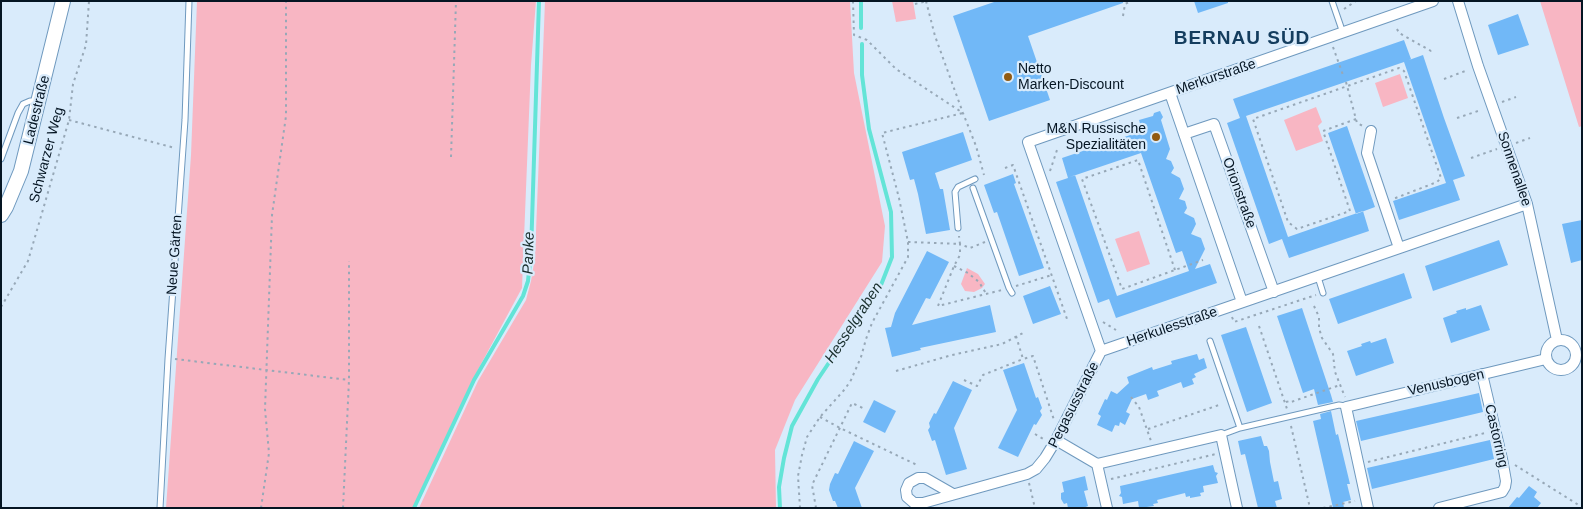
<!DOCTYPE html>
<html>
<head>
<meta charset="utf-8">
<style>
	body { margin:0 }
	#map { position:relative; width:1583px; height:509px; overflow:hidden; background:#d9ebfb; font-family:Arial,sans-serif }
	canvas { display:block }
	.frame { position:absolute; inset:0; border:2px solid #051523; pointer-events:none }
</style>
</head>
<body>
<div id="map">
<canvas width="1583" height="509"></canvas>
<div class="frame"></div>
</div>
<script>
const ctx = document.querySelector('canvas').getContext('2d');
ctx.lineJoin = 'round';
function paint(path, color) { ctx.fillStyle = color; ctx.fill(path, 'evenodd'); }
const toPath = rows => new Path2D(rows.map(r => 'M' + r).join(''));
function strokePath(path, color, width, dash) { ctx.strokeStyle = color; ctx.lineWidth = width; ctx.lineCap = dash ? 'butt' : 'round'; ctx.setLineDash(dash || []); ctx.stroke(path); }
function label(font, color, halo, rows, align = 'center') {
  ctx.font = font + ' Arial,sans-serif'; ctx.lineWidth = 4.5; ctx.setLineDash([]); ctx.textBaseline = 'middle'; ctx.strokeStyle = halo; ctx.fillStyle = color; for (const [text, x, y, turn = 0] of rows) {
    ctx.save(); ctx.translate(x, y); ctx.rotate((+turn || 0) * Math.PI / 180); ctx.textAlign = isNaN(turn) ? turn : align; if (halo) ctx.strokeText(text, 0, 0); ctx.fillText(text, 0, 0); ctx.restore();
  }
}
paint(toPath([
	[197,1,536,1,531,65,522,288,473,379,413,508,166,508,191,155],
	[545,1,850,1,854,73,885,226,882,262,795,400,775,450,776,508,419,508,478,381,526,300,531,281,535,257],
	[892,1,913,1,916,19,896,22],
	[1540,1,1582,1,1582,126,1579,127],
	[1400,74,1408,98,1383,107,1375,83],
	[1316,107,1322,122,1318,126,1323,141,1296,151,1284,120],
	[1139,231,1150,264,1127,272,1115,239],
	[967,268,978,274,985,284,982,288,974,292,965,291,961,284]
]), '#f8b6c3');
strokePath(toPath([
	[861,1,861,28],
	[414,508,474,380,523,296,528,281,531,253,539,1],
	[780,508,779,487,784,458,792,426,818,379,881,285,892,257,891,212,869,129,862,75,862,44]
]), '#63e4d7', 4);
paint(toPath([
	[997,1,1123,1,1123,3,1028,36,1050,100,989,121,953,16],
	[1194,1,1228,1,1228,3,1198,13],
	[1518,14,1529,45,1498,55,1488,25],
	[1404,40,1411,59,1409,60,1423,55,1444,118,1465,176,1453,180,1460,200,1399,220,1393,201,1446,183,1404,62,1246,116,1288,237,1363,211,1369,231,1289,258,1282,239,1269,244,1227,123,1240,118,1233,99],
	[1160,111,1163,117,1161,120,1170,149,1166,159,1171,161,1174,168,1171,173,1180,178,1184,189,1179,199,1185,201,1187,208,1184,213,1194,218,1196,224,1191,234,1201,238,1205,249,1195,269,1210,264,1217,283,1116,318,1109,299,1098,303,1056,182,1068,178,1062,158,1142,131,1139,120,1153,116,1154,113],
	[1141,153,1176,253,1182,251,1189,271,1117,296,1075,175,1070,177],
	[1347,126,1375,207,1356,214,1328,133],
	[963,132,972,160,935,173,940,189,943,189,950,230,926,234,918,194,914,179,910,180,902,152],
	[1013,174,1016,183,1014,184,1044,268,1019,276,997,212,994,213,984,185],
	[1582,220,1582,260,1571,263,1562,224],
	[1499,240,1508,265,1433,291,1425,266],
	[927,251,949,262,930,299,926,298,912,325,990,305,996,332,920,348,921,350,892,357,885,328,891,327,895,313],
	[1404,273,1412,298,1338,324,1329,299],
	[1050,286,1061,314,1033,324,1023,296],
	[1481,305,1490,330,1451,343,1443,318,1457,313,1456,311,1466,308,1466,310],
	[1302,308,1331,395,1333,402,1318,405,1314,389,1303,393,1277,316],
	[1246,327,1272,403,1247,412,1221,335],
	[1386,338,1394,363,1356,376,1347,351,1362,346,1361,344,1370,341,1371,343],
	[1197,354,1199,360,1204,358,1207,368,1194,374,1196,377,1192,379,1194,384,1183,388,1181,382,1157,391,1159,396,1148,400,1146,394,1132,399,1126,412,1130,414,1125,425,1120,422,1119,426,1115,425,1112,432,1097,425,1101,416,1098,414,1105,399,1107,400,1111,391,1117,394,1129,383,1127,377,1152,367,1153,370,1172,364,1171,361],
	[1024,363,1036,398,1038,397,1042,408,1040,411,1042,415,1036,425,1034,424,1018,457,998,448,1017,410,1003,370],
	[953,381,972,390,954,428,967,469,946,475,935,440,932,441,928,430,930,427,929,423,934,413,936,414],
	[1479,393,1483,412,1361,441,1356,421],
	[874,400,896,411,885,433,863,422],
	[1331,411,1336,435,1338,434,1350,484,1347,484,1351,500,1343,502,1344,508,1333,508,1313,421,1321,419,1320,414],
	[1261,436,1264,446,1267,446,1269,451,1270,462,1274,482,1278,481,1282,499,1275,501,1277,508,1258,508,1245,454,1241,455,1238,441],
	[1490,440,1494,459,1372,489,1367,468],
	[854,441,874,451,855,488,862,508,838,508,835,501,833,501,829,490,830,484,835,473,838,474],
	[1213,465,1215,472,1218,473,1216,476,1218,483,1203,486,1204,492,1200,493,1201,496,1190,498,1190,496,1186,497,1185,493,1157,500,1158,503,1153,504,1154,506,1139,508,1138,501,1123,504,1122,497,1119,496,1121,493,1120,486],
	[1085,476,1088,490,1084,491,1088,506,1083,508,1068,508,1067,503,1064,504,1061,499,1061,493,1064,492,1062,482],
	[1529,486,1537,492,1534,497,1541,503,1537,508,1508,508,1517,497,1519,498]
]), '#71b8f7');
const lane = toPath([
	[1332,1,1343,33],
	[1,159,18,113,23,104,30,101,36,101],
	[973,188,1009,288,1012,293],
	[958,228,955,192,958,187,975,179],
	[1318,277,1323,293],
	[1210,341,1240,428],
	[1221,435,1240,428,1339,405,1346,406],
	[160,508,168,359,185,120,189,1]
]);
const street = toPath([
	[1458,1,1478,66,1527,204,1557,340],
	[1170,93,1242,302],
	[1371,131,1367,153,1399,248],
	[1184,134,1214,124,1274,292],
	'1546 355a15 15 0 1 1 30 0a15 15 0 1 1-30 0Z',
	[1101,351,1527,204],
	[1056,440,1097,464,1221,435,1237,508],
	[1097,464,1107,508],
	[953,494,925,478,918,478,909,483,906,490,907,497,914,503,923,503,1027,474,1036,469,1045,458,1056,440,1101,351,1028,142,1433,1],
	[1368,508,1346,407,1546,359],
	[1439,508,1502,492,1505,487,1506,481,1502,459,1482,374]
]);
const secondary = toPath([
	[1,215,6,207,21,171,63,1]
]);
strokePath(lane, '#6f99be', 7);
strokePath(street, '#6f99be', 12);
strokePath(secondary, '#6f99be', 16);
strokePath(toPath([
	[853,1,854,35,867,40,896,69,963,113],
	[926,1,935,36,963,113,976,146,984,175],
	[915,4,927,1],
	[1344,9,1356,1],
	[1123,16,1125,4,1131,1],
	[1397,29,1399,33,1431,51,1435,51],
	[1333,47,1343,75],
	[1444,79,1468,70],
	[1346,82,1357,123,1363,126],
	[1502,102,1516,97],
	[1457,118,1481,110],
	[1356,119,1323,131,1350,211,1297,229,1288,222,1253,119,1399,68,1404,71,1441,178,1437,182,1393,199],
	[69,120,175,148],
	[1516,143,1530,138],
	[451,157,456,1],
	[1471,158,1497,149],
	[1005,168,1013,165,1067,319],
	[1050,171,1058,147],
	[908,242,960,244,959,236],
	[985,242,970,248,960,244,960,255,954,266,938,306,1002,290],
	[954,266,968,273,979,282,987,295],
	[1175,270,1138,160,1082,179,1122,289,1175,270,1203,260],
	[1016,286,1052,275],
	[1314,306,1319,317,1319,328,1322,338,1333,354,1335,372,1345,397],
	[1,307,28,261,69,120,73,84,86,45,89,1],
	[1232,317,1234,322,1316,295],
	[1103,322,1116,330],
	[1259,326,1287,409],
	[1016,336,1023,359,1033,356,1054,420],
	[175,359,349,380],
	[896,371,952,355,1002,344,1025,332],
	[964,380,977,386,983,375,1023,359],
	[1131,397,1139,407,1151,441],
	[1286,402,1290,401,1291,402,1340,385],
	[820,417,840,428,917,465],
	[1291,426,1310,508],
	[1148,429,1219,405],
	[1035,434,1045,440],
	[1368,462,1485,433],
	[1515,465,1577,504,1581,508],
	[1111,479,1216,454],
	[1029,483,1035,508],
	[261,508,269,453,265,409,272,215,286,116,286,1],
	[343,508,349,380,349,261],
	[800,508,798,476,802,455,807,437,820,417,845,389,851,380,861,357,866,339,872,323,908,257,908,242,899,198,882,133,963,113],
	[816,508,812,485,852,403,865,409],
	[1323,508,1355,501]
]), '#97a8b7', 2, [2.5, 4]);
strokePath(lane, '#fff', 5);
strokePath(street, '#fff', 10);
strokePath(secondary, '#fff', 14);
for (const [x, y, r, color] of [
	[1008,77,5,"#915a12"],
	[1156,137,5,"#915a12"]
]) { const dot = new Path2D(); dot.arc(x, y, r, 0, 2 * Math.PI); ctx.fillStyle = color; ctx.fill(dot); strokePath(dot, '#d9ebfb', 2); }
label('14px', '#051523', '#d9ebfb', [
	["Netto",1018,69],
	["Marken-Discount",1018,85],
	["M&N Russische",1146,129,"right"],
	["Spezialitäten",1146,145,"right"]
], 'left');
label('14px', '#051523', '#d9ebfb', [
	["Merkurstraße",1216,77,-19],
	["Ladestraße",37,110,-76],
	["Schwarzer Weg",47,155,-75],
	["Sonnenallee",1514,169,71],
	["Orionstraße",1239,193,70],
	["Neue Gärten",175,255,-86],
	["Herkulesstraße",1172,327,-19],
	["Venusbogen",1446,383,-13],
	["Pegasusstraße",1074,405,-63],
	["Castorring",1496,436,77]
]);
label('italic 15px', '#192f2d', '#d9ebfb', [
	["Panke",529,253,-88],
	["Hesselgraben",854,323,-57]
]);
ctx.letterSpacing = '1px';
label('bold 19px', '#143d5e', '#d9ebfb', [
	["BERNAU SÜD",1242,39]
]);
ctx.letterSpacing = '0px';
</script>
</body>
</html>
